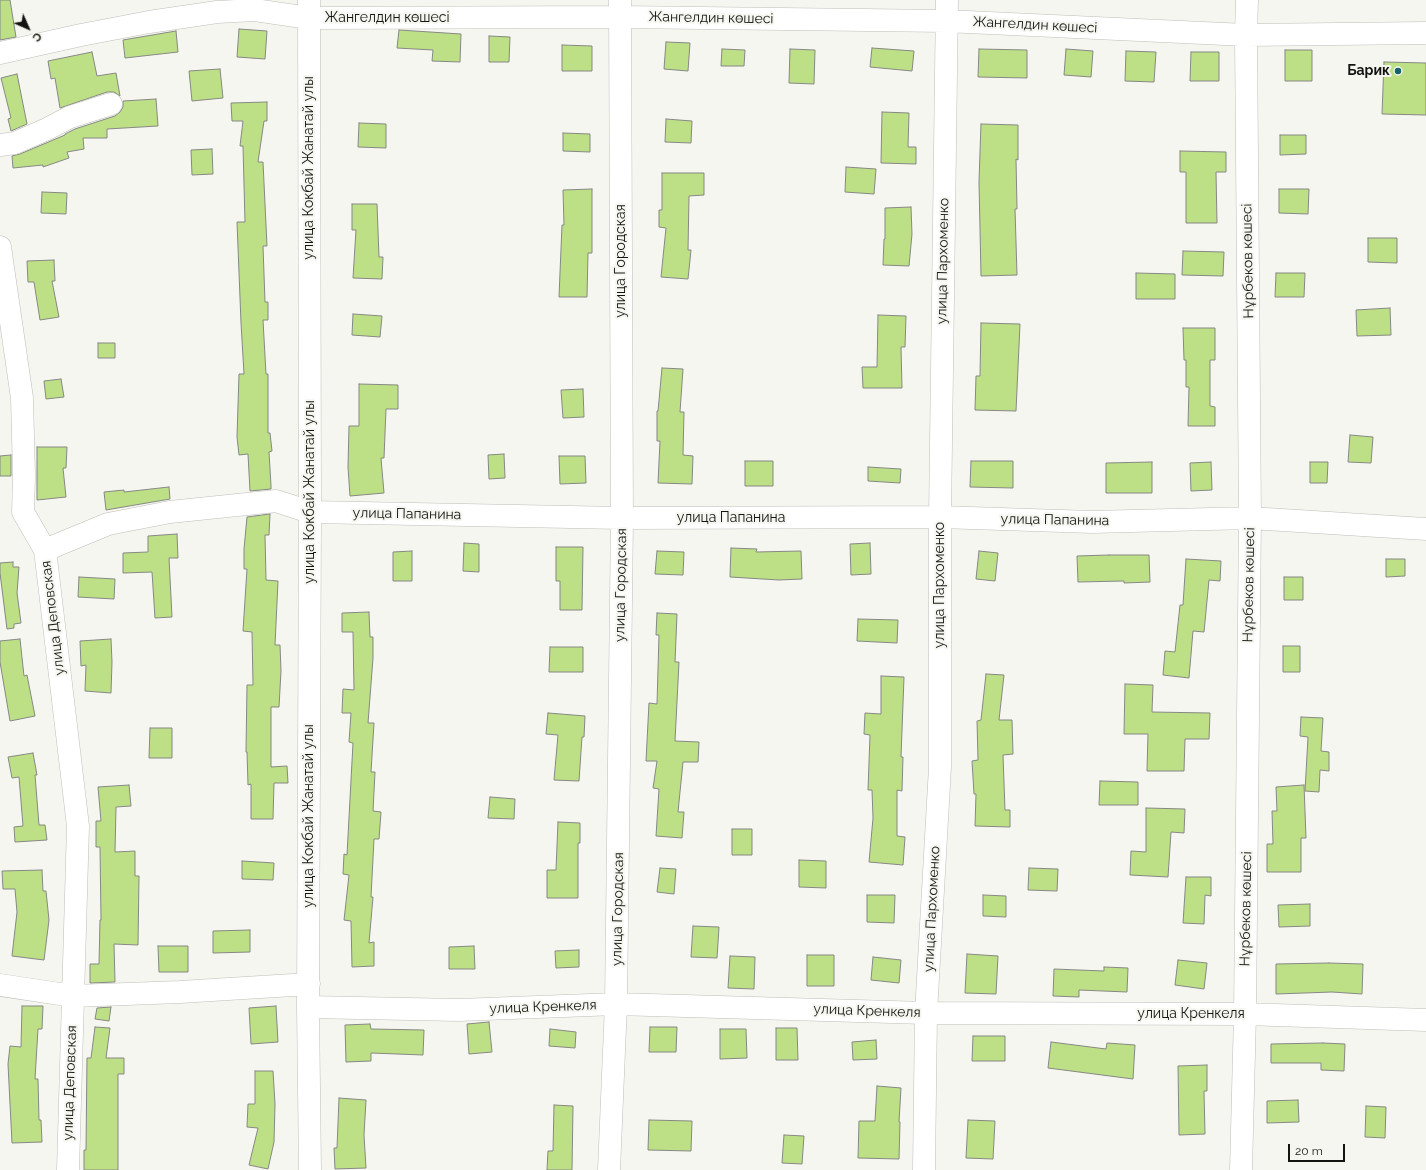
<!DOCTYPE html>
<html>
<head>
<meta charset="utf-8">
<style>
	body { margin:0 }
	#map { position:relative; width:1426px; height:1170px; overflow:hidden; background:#f6f6f0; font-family:Raleway,sans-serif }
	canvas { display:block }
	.north { position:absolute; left:8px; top:8px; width:40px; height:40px; -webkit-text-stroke:3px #f6f6f0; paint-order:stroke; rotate:135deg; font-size:11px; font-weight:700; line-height:16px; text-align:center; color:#131311 }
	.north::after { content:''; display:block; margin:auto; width:14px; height:18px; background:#131311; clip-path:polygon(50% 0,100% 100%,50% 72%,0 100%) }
	.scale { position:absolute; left:1288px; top:1144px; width:57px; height:18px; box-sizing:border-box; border:2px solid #131311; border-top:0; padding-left:5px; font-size:12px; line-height:14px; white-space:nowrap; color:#131311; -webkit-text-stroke:3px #f6f6f0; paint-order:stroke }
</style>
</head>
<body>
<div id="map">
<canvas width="1426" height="1170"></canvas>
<div class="north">С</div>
<div class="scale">20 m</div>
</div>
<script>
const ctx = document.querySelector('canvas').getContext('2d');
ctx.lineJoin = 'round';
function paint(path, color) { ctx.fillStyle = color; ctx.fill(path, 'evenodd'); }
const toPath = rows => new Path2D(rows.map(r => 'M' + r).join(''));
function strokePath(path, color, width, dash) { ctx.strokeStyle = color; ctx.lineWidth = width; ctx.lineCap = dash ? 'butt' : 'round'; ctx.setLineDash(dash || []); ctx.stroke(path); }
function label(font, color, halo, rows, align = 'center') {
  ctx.font = font + ' Raleway,sans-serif'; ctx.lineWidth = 4; ctx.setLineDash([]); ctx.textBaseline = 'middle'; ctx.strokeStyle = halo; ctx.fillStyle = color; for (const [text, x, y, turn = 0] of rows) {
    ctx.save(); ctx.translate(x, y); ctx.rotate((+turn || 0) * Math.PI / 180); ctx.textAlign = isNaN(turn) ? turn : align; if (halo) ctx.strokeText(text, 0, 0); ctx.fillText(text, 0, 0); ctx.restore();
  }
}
const building = toPath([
	[0,0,10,0,16,37,0,40,0,0],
	[239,29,267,31,265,59,237,57,239,29],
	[399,30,461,34,460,62,432,61,433,50,397,48,399,30],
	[176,31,178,52,125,58,123,40,176,31],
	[489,36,510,37,509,62,489,62,489,36],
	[666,42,690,43,688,71,664,69,666,42],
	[562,45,592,46,592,71,562,71,562,45],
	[872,48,914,51,912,71,870,67,872,48],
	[722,49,745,50,744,66,721,66,722,49],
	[790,49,815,50,814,84,789,83,790,49],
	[979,49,1027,50,1027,78,978,77,979,49],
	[1066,49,1093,51,1091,77,1064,75,1066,49],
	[1285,50,1312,50,1312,81,1285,81,1285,50],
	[1126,51,1156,52,1154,82,1125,81,1126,51],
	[92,52,97,76,116,73,120,96,114,92,107,92,60,108,55,78,51,79,48,61,92,52],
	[1191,52,1219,52,1219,81,1190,81,1191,52],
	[1384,62,1426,63,1426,115,1382,114,1384,62],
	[220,69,223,98,192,101,189,71,220,69],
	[17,74,27,124,11,131,8,119,11,118,1,78,17,74],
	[156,99,158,126,107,129,107,138,83,138,84,149,67,152,69,158,43,167,43,165,13,168,12,156,20,154,65,135,65,134,75,129,115,116,120,112,123,107,123,101,156,99],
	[267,102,267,121,264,121,258,162,263,162,267,246,263,246,265,302,268,302,268,320,263,320,266,374,268,374,268,433,270,433,272,451,269,452,271,486,271,489,250,491,248,454,239,455,237,437,239,374,244,374,241,323,237,222,245,222,243,146,240,146,243,121,232,121,231,103,267,102],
	[882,112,909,113,908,147,916,147,916,164,881,163,882,112],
	[666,119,692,121,691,143,665,142,666,119],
	[359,123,386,124,386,148,358,147,359,123],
	[981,124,1018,125,1018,160,1016,159,1017,209,1015,209,1017,275,981,276,979,182,981,124],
	[563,133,590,134,590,152,563,151,563,133],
	[1280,135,1306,135,1306,154,1280,155,1280,135],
	[212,149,213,174,192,175,191,150,212,149],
	[1180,151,1226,152,1226,172,1216,172,1217,223,1186,223,1186,172,1180,172,1180,151],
	[846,167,876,169,874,194,845,192,846,167],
	[662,173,704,173,704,195,689,196,688,250,691,250,688,279,661,277,666,228,659,227,659,210,662,210,662,173],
	[592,189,592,253,588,253,587,297,559,297,562,225,564,225,563,190,592,189],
	[1279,189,1309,189,1308,214,1279,213,1279,189],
	[42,192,67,193,66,214,41,213,42,192],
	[352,204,377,204,379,257,383,257,382,279,353,278,356,230,352,230,352,204],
	[911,207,912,234,909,266,883,265,884,239,885,239,885,208,911,207],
	[1368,238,1397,238,1397,263,1368,262,1368,238],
	[1183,251,1224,252,1223,276,1182,275,1183,251],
	[54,260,55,281,52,281,59,317,40,320,34,282,28,282,27,261,54,260],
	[1136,273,1175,274,1175,299,1136,299,1136,273],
	[1276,273,1305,273,1304,297,1275,297,1276,273],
	[1390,308,1391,335,1357,336,1356,310,1390,308],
	[353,314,382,316,380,337,352,335,353,314],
	[878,315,906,316,905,347,901,347,902,388,863,388,862,367,877,367,878,315],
	[981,323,1020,324,1016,411,975,410,976,376,980,376,981,323],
	[1183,328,1215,328,1215,360,1210,360,1210,406,1215,407,1215,426,1188,426,1189,387,1186,387,1186,360,1184,360,1183,328],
	[98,343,115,343,115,358,98,358,98,343],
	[662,368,683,369,680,412,684,412,683,455,693,456,692,484,658,483,660,441,657,441,657,411,658,411,662,368],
	[61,379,64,397,46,399,44,381,61,379],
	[359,384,398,385,398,409,386,409,384,458,381,458,384,493,350,496,348,467,349,426,359,426,359,384],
	[583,389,584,417,563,418,561,390,583,389],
	[1350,435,1373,437,1371,463,1348,462,1350,435],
	[37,447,67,447,66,468,63,468,66,497,37,500,37,447],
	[504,454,505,478,489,479,488,455,504,454],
	[11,455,11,476,0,476,0,456,11,455],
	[559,456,585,456,586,483,560,484,559,456],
	[745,461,773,461,773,486,745,486,745,461],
	[971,461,1013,461,1013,488,970,487,971,461],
	[1152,462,1152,493,1106,493,1106,463,1152,462],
	[1211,462,1212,490,1191,491,1190,463,1211,462],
	[1310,462,1328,462,1327,483,1310,483,1310,462],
	[868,467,901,469,900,483,868,481,868,467],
	[169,487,170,499,106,510,104,492,124,490,124,492,169,487],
	[270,514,269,535,265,535,266,580,278,581,275,645,280,645,281,671,279,707,271,707,271,767,287,766,288,783,274,783,273,819,251,819,251,784,248,785,247,752,246,752,247,685,253,685,252,632,243,631,247,569,244,569,244,549,247,517,270,514],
	[177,534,178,558,169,558,172,617,155,618,152,572,123,573,123,553,148,552,148,536,177,534],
	[464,543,479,544,479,572,463,571,464,543],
	[870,543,871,574,851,575,850,544,870,543],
	[556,547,583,547,582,610,560,610,560,581,556,581,556,547],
	[731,548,757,549,756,552,801,551,802,579,779,580,730,577,731,548],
	[412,551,412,581,393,581,393,552,412,551],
	[657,551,684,552,683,575,655,574,657,551],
	[979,551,998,553,995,581,976,579,979,551],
	[1109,555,1149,555,1150,582,1124,583,1124,581,1078,582,1077,556,1109,555],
	[1186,559,1221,561,1220,581,1209,580,1204,632,1193,631,1189,678,1163,675,1165,651,1175,652,1180,605,1183,605,1186,559],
	[1386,559,1405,559,1405,576,1386,577,1386,559],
	[13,562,13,567,19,567,17,593,21,623,14,624,14,628,7,629,0,573,0,563,13,562],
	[79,577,115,579,114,599,78,597,79,577],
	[1284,577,1303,577,1303,600,1284,600,1284,577],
	[369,612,370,637,373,637,373,658,368,723,374,723,371,772,375,772,373,811,381,812,379,839,374,839,371,897,373,897,369,943,374,942,374,966,352,967,351,921,344,920,349,875,343,874,344,854,347,855,353,743,349,742,351,713,342,713,343,689,354,690,353,632,342,632,342,613,369,612],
	[657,613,677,614,675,662,679,662,675,741,699,742,698,762,683,762,678,812,684,812,682,838,656,836,659,789,653,788,657,761,646,761,649,703,657,704,659,635,656,635,657,613],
	[858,619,898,620,897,643,857,641,858,619],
	[20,639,24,676,27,675,35,716,10,721,0,662,0,641,20,639],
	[111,639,112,662,111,693,85,691,86,665,81,666,80,641,111,639],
	[1283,646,1300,646,1300,672,1283,672,1283,646],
	[550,647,583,647,583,672,549,672,550,647],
	[986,674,1004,675,999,720,1012,720,1013,754,1003,755,1005,810,1010,810,1010,827,975,826,976,794,974,794,972,761,978,760,977,721,981,720,986,674],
	[881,676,904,677,901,757,903,757,902,791,897,790,897,836,905,837,903,865,869,862,873,818,872,790,868,790,870,735,864,734,865,713,881,714,881,676],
	[1125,684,1153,685,1152,712,1210,713,1209,739,1185,739,1184,771,1147,771,1148,734,1124,734,1125,684],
	[548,713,585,716,584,737,582,737,579,781,554,780,558,735,546,734,548,713],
	[1301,717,1323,718,1321,751,1329,752,1329,771,1320,770,1319,792,1305,791,1308,737,1300,736,1301,717],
	[150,728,172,728,172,758,149,758,150,728],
	[33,753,37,775,35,775,39,825,45,825,47,840,15,842,14,827,23,826,19,777,12,778,8,757,33,753],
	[1100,781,1138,782,1138,805,1099,805,1100,781],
	[129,785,131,806,116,807,115,852,135,851,135,876,139,876,138,945,114,944,115,982,90,983,90,964,99,964,100,920,101,920,100,847,96,847,96,821,101,821,98,787,129,785],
	[1304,785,1306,838,1301,838,1301,872,1267,872,1267,844,1273,844,1272,811,1277,811,1276,787,1304,785],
	[490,797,515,799,514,819,488,818,490,797],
	[1146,808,1185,809,1184,833,1171,832,1168,877,1130,875,1131,851,1146,852,1146,808],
	[558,822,580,823,580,843,578,843,578,898,547,898,547,870,556,870,558,822],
	[732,829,752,829,752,855,732,855,732,829],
	[799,860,826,861,826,888,799,887,799,860],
	[242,861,274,863,273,880,242,879,242,861],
	[660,868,676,869,674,894,657,892,660,868],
	[1029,868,1058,869,1057,891,1028,890,1029,868],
	[42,870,43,891,46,891,49,920,44,960,12,956,17,912,15,889,3,889,2,871,42,870],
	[1186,877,1211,877,1211,896,1205,895,1204,924,1183,923,1186,877],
	[867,895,895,895,894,923,867,922,867,895],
	[983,895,1006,896,1006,917,983,916,983,895],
	[1310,904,1310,926,1279,927,1278,905,1310,904],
	[693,926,719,927,717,958,691,957,693,926],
	[250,930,250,952,213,953,213,931,250,930],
	[158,946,188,946,188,972,159,972,158,946],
	[474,946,475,969,449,969,449,947,474,946],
	[579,950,579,967,556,968,555,951,579,950],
	[967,954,998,956,996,994,965,993,967,954],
	[807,955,834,955,834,986,807,986,807,955],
	[730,956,755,957,754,989,728,988,730,956],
	[873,957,901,960,899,983,871,980,873,957],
	[1178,960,1207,963,1204,989,1175,985,1178,960],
	[1329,963,1363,964,1362,994,1332,992,1276,994,1276,964,1329,963],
	[1104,967,1128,968,1127,992,1079,990,1079,997,1053,996,1054,969,1104,971,1104,967],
	[22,1006,43,1006,42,1029,38,1029,35,1079,38,1079,39,1120,41,1120,42,1142,12,1143,8,1064,10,1046,21,1047,22,1006],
	[276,1006,278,1042,251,1044,249,1008,276,1006],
	[111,1007,109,1021,95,1019,97,1008,111,1007],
	[489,1022,492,1052,469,1054,467,1024,489,1022],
	[370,1024,371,1029,424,1030,423,1055,371,1053,371,1061,346,1062,345,1025,370,1024],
	[95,1027,110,1028,106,1058,124,1058,124,1074,118,1074,118,1170,84,1170,84,1150,86,1150,87,1058,91,1058,95,1027],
	[650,1027,677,1027,676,1052,649,1052,650,1027],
	[776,1028,797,1028,798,1060,776,1060,776,1028],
	[550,1029,576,1032,575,1048,549,1046,550,1029],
	[720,1029,746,1029,747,1058,720,1059,720,1029],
	[973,1036,1005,1036,1005,1061,972,1061,973,1036],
	[876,1040,877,1059,853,1060,852,1042,876,1040],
	[1051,1042,1106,1049,1107,1043,1135,1045,1133,1079,1048,1068,1051,1042],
	[1323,1043,1345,1044,1344,1071,1321,1070,1321,1063,1271,1063,1271,1044,1323,1043],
	[1207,1065,1207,1091,1204,1091,1205,1134,1179,1135,1178,1066,1207,1065],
	[255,1071,273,1071,275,1104,274,1142,268,1169,249,1165,258,1128,247,1127,248,1104,255,1104,255,1071],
	[877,1086,901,1088,899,1122,900,1122,899,1159,858,1158,859,1121,875,1121,877,1086],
	[339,1098,366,1100,364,1135,366,1168,335,1169,334,1148,337,1148,339,1098],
	[1298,1100,1299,1122,1267,1123,1267,1101,1298,1100],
	[554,1105,573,1106,572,1170,547,1170,548,1151,553,1151,554,1105],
	[1366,1106,1386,1107,1385,1138,1365,1137,1366,1106],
	[649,1120,692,1121,691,1151,648,1150,649,1120],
	[968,1120,995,1121,993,1159,966,1158,968,1120],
	[784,1135,804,1136,802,1164,782,1163,784,1135]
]);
paint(building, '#bde087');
strokePath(building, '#868883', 1);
const minor = toPath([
	[309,0,310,512,308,1007,310,1170],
	[0,53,81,35,149,22,217,12,255,10,309,18,620,17,946,21,1246,35,1426,33],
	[0,145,15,143,47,129,70,117,111,104],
	[0,247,22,398,24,476,23,512,45,550,78,826,68,1170],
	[45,550,108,524,170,512,276,501,310,512,622,518,940,517,1092,522,1250,518,1426,529],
	[0,985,73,996,180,992,309,984],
	[308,1007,459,1010,616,1004,926,1013,1245,1014,1426,1020],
	[609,1170,616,1004,622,518,620,0],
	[924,1170,926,1013,940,767,940,517,947,0],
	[1241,1170,1245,1014,1250,518,1246,35,1247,0]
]);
strokePath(minor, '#bebeb9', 23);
strokePath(minor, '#fff', 22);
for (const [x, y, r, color] of [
	[1398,71,4,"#15626c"]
]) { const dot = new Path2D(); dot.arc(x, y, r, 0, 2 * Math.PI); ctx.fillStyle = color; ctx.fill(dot); strokePath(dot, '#f6f6f0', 1.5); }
label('14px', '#131311', '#f6f6f0', [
	["Жангелдин көшесі",387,18],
	["Жангелдин көшесі",711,18,1],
	["Жангелдин көшесі",1035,25,3],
	["улица Кокбай Жанатай улы",309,168,-90],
	["улица Городская",621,261,-90],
	["улица Пархоменко",943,261,-89],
	["Нұрбеков көшесі",1248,261,-91],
	["улица Кокбай Жанатай улы",310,492,-90],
	["улица Папанина",407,514,1],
	["улица Папанина",731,518],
	["улица Папанина",1055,520,1],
	["улица Городская",621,585,-89],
	["улица Пархоменко",940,585,-90],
	["Нұрбеков көшесі",1249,585,-89],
	["улица Деповская",53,618,-97],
	["улица Кокбай Жанатай улы",309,816,-90],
	["улица Городская",618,909,-89],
	["улица Пархоменко",932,909,-87],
	["Нұрбеков көшесі",1246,909,-89],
	["улица Кренкеля",543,1007,-2],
	["улица Кренкеля",867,1011,2],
	["улица Кренкеля",1191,1014],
	["улица Деповская",70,1083,-88]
]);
label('bold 14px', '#131311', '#f6f6f0', [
	["Барик",1390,71]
], 'right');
</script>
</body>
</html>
